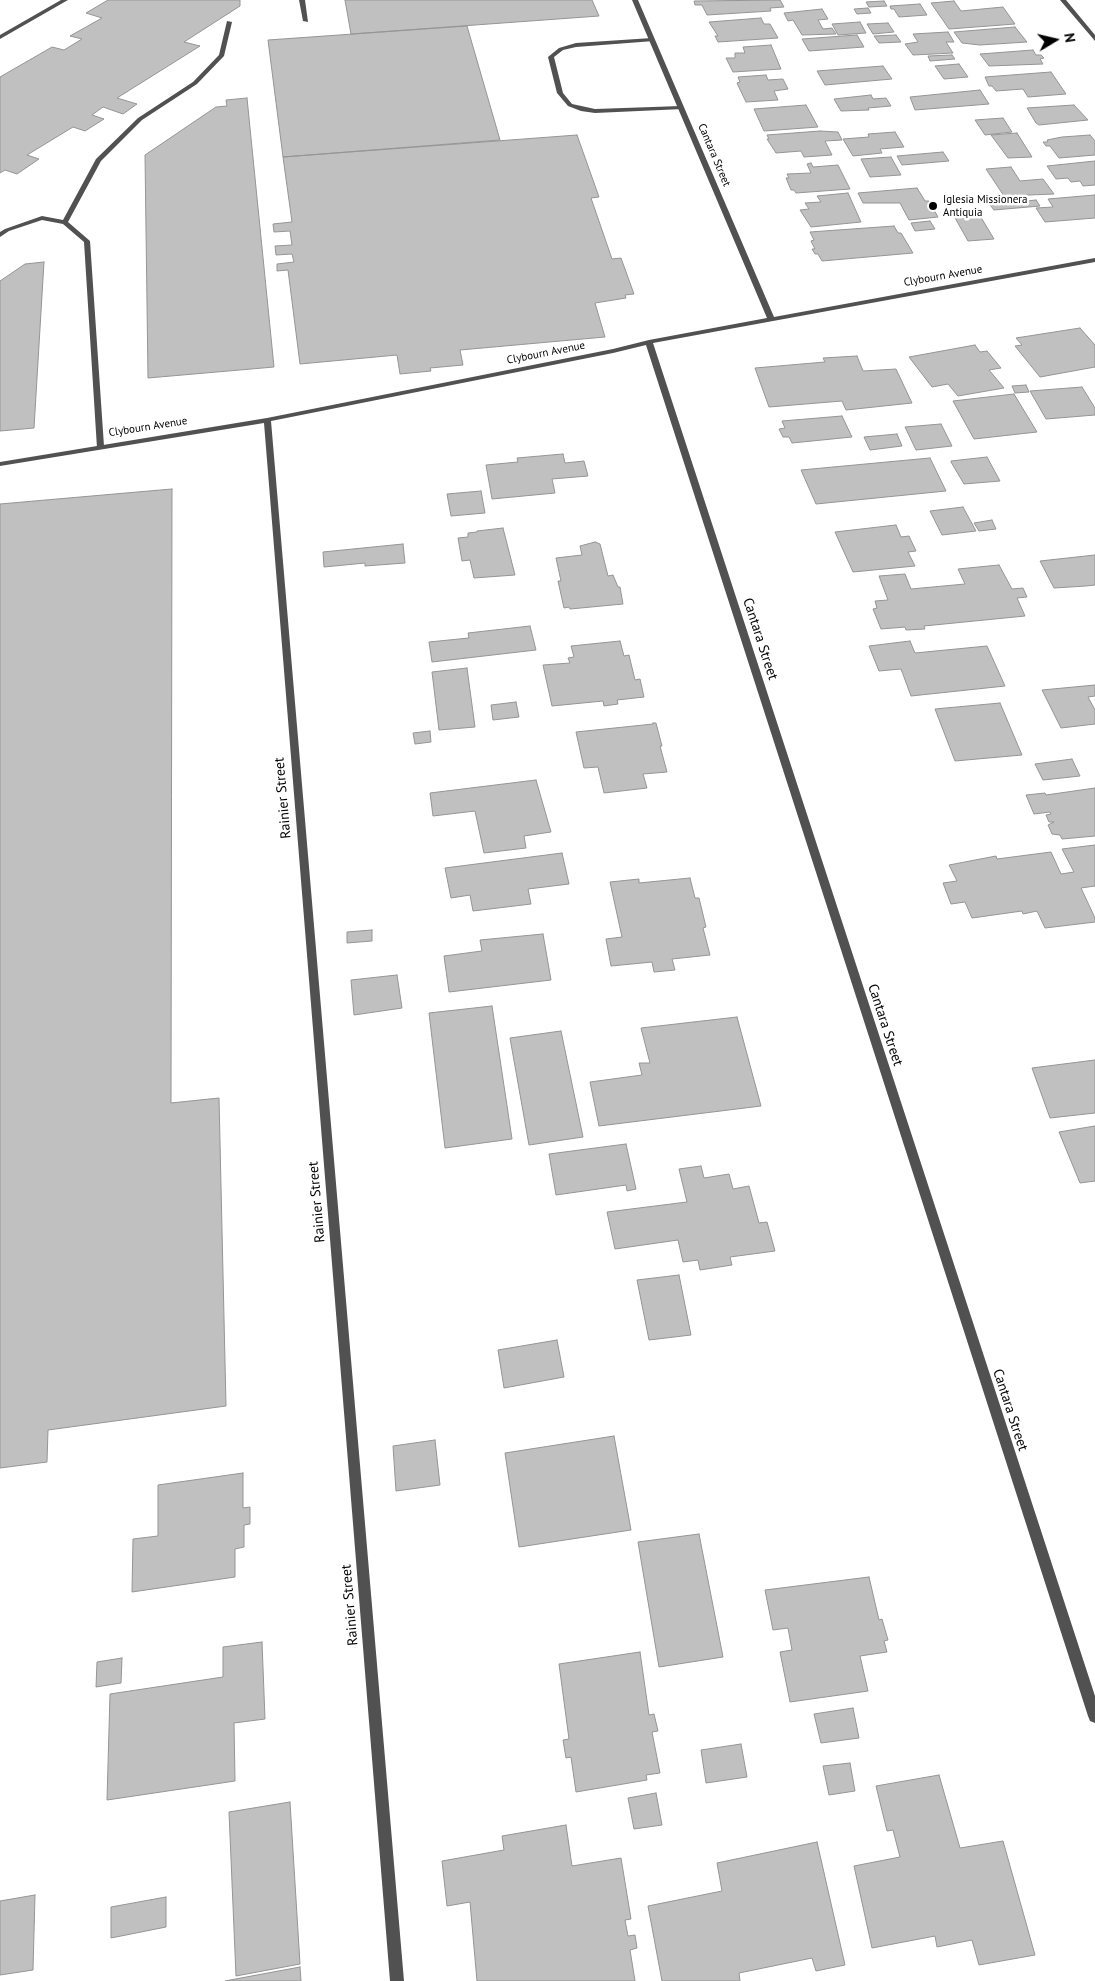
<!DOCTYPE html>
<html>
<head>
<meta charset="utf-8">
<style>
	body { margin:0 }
	#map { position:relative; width:1095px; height:1981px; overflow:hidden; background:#fff; font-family:"PT Sans",sans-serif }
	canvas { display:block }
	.north { position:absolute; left:1030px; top:15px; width:50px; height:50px; -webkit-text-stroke:4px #fff; paint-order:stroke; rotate:81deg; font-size:14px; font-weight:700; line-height:20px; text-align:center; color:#000 }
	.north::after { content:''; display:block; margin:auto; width:18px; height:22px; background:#000; clip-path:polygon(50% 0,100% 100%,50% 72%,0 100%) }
</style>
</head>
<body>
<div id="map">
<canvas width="1095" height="1981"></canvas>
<div class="north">N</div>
</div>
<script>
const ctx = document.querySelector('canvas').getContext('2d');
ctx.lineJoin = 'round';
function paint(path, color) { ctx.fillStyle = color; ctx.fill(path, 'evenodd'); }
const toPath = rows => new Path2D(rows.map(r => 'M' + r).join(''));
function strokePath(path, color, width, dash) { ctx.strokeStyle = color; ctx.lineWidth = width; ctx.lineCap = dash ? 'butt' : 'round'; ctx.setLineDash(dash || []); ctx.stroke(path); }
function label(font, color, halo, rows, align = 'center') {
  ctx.font = font + ' "PT Sans",sans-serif'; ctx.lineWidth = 5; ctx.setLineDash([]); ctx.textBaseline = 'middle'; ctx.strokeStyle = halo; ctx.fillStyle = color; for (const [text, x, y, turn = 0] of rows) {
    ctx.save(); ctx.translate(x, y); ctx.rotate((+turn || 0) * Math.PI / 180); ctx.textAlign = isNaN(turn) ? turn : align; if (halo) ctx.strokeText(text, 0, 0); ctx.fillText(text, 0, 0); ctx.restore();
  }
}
const building = toPath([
	[108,0,240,0,240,6,184,42,200,46,117,98,137,104,123,114,103,107,92,115,104,119,85,131,73,127,27,155,39,159,17,174,5,170,0,173,0,77,52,47,64,50,82,39,70,36,102,18,86,13,108,0],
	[345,0,592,0,599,16,351,34,345,0],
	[780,0,784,7,770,8,771,11,707,15,702,5,695,5,694,1,780,0],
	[884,1,887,6,869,7,866,2,884,1],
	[954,1,961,11,1003,7,1015,24,949,29,931,3,954,1],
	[920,4,927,15,899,17,894,9,891,9,890,6,920,4],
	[868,8,871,13,857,14,854,9,868,8],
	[822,9,828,19,818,20,823,29,832,28,836,34,802,35,793,20,788,21,784,13,822,9],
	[761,18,764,24,770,24,778,38,718,42,715,36,718,36,709,22,761,18],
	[860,22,866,33,838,35,832,24,860,22],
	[888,23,894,32,873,34,867,24,888,23],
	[467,26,500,140,283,157,268,40,467,26],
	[1015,27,1027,42,980,45,962,43,954,32,1015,27],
	[948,32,954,42,946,42,953,53,913,55,905,44,918,42,913,34,948,32],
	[857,35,864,47,809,51,802,39,857,35],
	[896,35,901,42,879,43,874,36,896,35],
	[771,45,781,69,733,72,726,58,735,58,735,53,745,53,743,47,771,45],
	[1033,50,1036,55,1041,55,1044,58,1040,59,1043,64,989,66,980,54,1033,50],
	[952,55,955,59,930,61,928,56,952,55],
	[959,64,968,77,944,79,935,66,959,64],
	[883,66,892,79,825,85,817,71,883,66],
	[1051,72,1066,94,1028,97,1023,89,996,91,992,86,989,86,985,77,1051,72],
	[766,75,768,80,783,79,788,89,774,91,778,100,746,102,737,83,740,82,738,77,766,75],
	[980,90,989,104,915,110,910,97,980,90],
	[871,95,873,99,886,98,891,106,868,108,869,110,841,111,834,99,871,95],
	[247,98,274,367,148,378,145,155,216,107,227,106,226,100,247,98],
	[806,105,818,127,764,131,754,109,806,105],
	[1074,105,1088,120,1039,125,1036,123,1027,108,1074,105],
	[1003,118,1012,132,985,135,975,120,1003,118],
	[820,131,838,132,842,140,825,141,832,155,804,157,801,151,776,153,767,139,769,139,767,135,820,131],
	[895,132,904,147,880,149,882,153,853,156,843,139,869,137,868,134,895,132],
	[1017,133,1032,157,1008,158,991,135,1017,133],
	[577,135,599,197,591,198,612,259,621,258,634,294,625,295,626,298,595,303,605,337,460,350,463,365,430,368,431,371,400,374,397,355,300,364,288,270,277,271,277,264,294,262,292,254,276,255,275,246,292,245,290,231,274,232,273,224,292,222,283,157,577,135],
	[1090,135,1095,141,1095,155,1059,158,1050,146,1046,146,1043,142,1048,142,1047,140,1062,137,1090,135],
	[943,152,949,161,902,165,897,156,943,152],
	[891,157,901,175,870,177,861,159,891,157],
	[1095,161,1095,185,1083,186,1080,181,1071,182,1068,178,1056,179,1047,166,1095,161],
	[811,163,813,167,838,165,850,189,796,193,794,190,791,190,786,178,789,178,787,174,811,173,807,164,811,163],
	[1011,167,1020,181,1043,179,1054,194,1004,196,986,169,1011,167],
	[917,188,925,201,929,201,938,217,909,220,900,203,863,203,858,193,917,188],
	[848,193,861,222,811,227,800,210,809,209,805,203,821,202,817,196,848,193],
	[1095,195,1095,218,1045,222,1036,208,1053,207,1048,199,1095,195],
	[1036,200,1040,206,994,210,990,205,1036,200],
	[979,214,994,239,968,241,954,216,979,214],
	[930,221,935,229,915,231,911,223,930,221],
	[894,226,898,233,901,233,913,253,822,261,818,254,815,254,812,249,815,249,811,241,814,240,810,232,894,226],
	[44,262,34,428,0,431,0,281,25,264,44,262],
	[1080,328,1095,345,1095,367,1040,377,1015,346,1022,345,1016,338,1080,328],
	[975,345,980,352,987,351,1001,368,989,370,1004,388,958,396,948,384,932,387,909,357,975,345],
	[857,356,863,371,896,369,912,403,846,410,842,401,769,407,755,368,825,362,823,358,857,356],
	[1026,385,1029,392,1015,393,1012,386,1026,385],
	[1082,387,1095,408,1095,415,1046,419,1030,391,1082,387],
	[1014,394,1037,432,974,439,953,401,1014,394],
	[842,416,852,437,792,443,789,437,783,437,779,429,785,428,782,421,842,416],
	[941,424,952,446,916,450,905,427,941,424],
	[897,434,902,446,870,450,864,437,897,434],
	[563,454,565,463,584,461,588,476,552,479,555,493,492,499,486,465,518,462,517,458,563,454],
	[987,457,1000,481,964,484,951,462,951,461,987,457],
	[930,458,946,491,816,504,801,470,930,458],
	[172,489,171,1103,219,1098,226,1406,48,1430,47,1462,0,1468,0,504,172,489],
	[481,491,485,513,451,516,447,494,481,491],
	[963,507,976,531,942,535,930,511,963,507],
	[992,520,996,529,979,531,974,523,992,520],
	[896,525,901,537,909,536,916,551,908,552,915,566,853,572,835,532,896,525],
	[503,528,515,575,474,578,470,560,462,561,458,538,468,537,468,533,477,532,477,531,503,528],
	[595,542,600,544,608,576,613,575,618,587,620,587,623,604,570,609,569,607,564,608,558,581,561,581,556,558,582,555,580,546,595,542],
	[403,544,405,563,365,566,365,563,324,567,323,552,403,544],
	[1095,555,1095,585,1086,586,1054,588,1040,561,1095,555],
	[999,565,1012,589,1023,588,1027,597,1017,598,1025,616,924,626,925,629,906,630,905,627,881,629,873,609,877,608,875,601,888,600,879,576,905,574,911,589,965,584,958,569,999,565],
	[530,626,536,650,432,662,429,642,469,638,468,633,530,626],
	[620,641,624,656,629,655,635,680,640,679,644,697,617,700,618,704,604,706,603,701,552,706,543,665,570,663,568,658,574,657,571,646,620,641],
	[910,641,915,653,987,646,1005,686,911,696,901,669,879,671,869,646,910,641],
	[467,668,475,727,439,730,432,672,467,668],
	[1095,685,1095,696,1088,697,1095,710,1095,724,1061,728,1042,690,1095,685],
	[516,702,519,717,493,720,491,705,516,702],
	[1000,703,1022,755,955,761,935,709,1000,703],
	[653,723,656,723,662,746,660,746,667,772,643,774,647,788,604,793,598,767,584,768,576,732,653,724,653,723],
	[430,731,431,742,415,744,413,733,430,731],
	[1072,759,1080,776,1043,780,1035,764,1072,759],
	[536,780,551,832,524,836,526,848,484,853,475,811,433,816,430,793,536,780],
	[1095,788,1095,836,1062,839,1060,835,1052,834,1048,825,1054,822,1049,822,1046,815,1051,814,1050,812,1034,814,1026,795,1045,793,1046,795,1095,788],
	[1095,845,1095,886,1081,888,1095,918,1095,922,1045,928,1037,911,1023,914,1022,911,972,918,965,902,951,904,943,883,957,881,949,865,996,856,997,859,1051,852,1061,874,1074,872,1062,849,1095,845],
	[562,853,569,884,528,889,531,904,473,911,470,895,451,898,445,868,562,853],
	[690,878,695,898,699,898,706,927,703,928,710,955,672,959,675,970,654,972,652,962,611,966,606,939,622,937,610,882,639,879,639,883,690,878],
	[372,930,372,941,347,943,347,932,372,930],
	[543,934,551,980,449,992,444,956,482,951,480,940,543,934],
	[397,975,402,1008,354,1015,351,980,397,975],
	[492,1006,512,1139,445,1148,429,1013,492,1006],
	[737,1017,761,1106,599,1126,590,1082,642,1075,639,1063,650,1063,641,1028,737,1017],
	[561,1031,583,1137,529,1145,510,1038,561,1031],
	[1095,1060,1095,1113,1050,1118,1032,1068,1095,1060],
	[1095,1126,1095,1181,1080,1183,1059,1132,1095,1126],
	[626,1144,636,1189,627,1191,626,1185,556,1195,549,1154,626,1144],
	[701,1166,704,1178,729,1174,733,1189,749,1186,759,1223,767,1222,775,1251,730,1257,732,1265,700,1270,698,1260,683,1262,678,1240,615,1249,607,1212,687,1202,679,1169,701,1166],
	[679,1275,691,1335,649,1340,637,1280,679,1275],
	[557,1340,564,1377,504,1388,498,1350,557,1340],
	[614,1436,631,1530,519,1547,505,1453,614,1436],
	[435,1440,440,1485,396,1491,393,1446,435,1440],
	[243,1473,243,1508,250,1507,250,1524,244,1525,244,1547,235,1549,235,1577,132,1592,133,1539,158,1536,158,1485,243,1473],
	[699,1534,723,1657,659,1667,638,1542,699,1534],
	[869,1577,879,1620,882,1619,888,1640,884,1641,887,1652,860,1656,868,1691,790,1702,780,1652,792,1650,788,1628,773,1630,765,1590,869,1577],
	[262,1642,265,1719,234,1723,235,1781,107,1800,110,1694,223,1677,223,1647,262,1642],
	[640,1652,649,1715,654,1714,658,1731,652,1732,660,1773,646,1775,647,1780,576,1792,571,1757,566,1758,563,1740,569,1739,559,1664,640,1652],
	[122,1658,121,1683,96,1687,97,1662,122,1658],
	[853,1708,859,1738,821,1743,814,1714,853,1708],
	[741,1744,747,1777,706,1783,701,1750,741,1744],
	[850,1763,855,1791,829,1795,823,1766,850,1763],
	[939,1775,960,1848,1003,1841,1035,1955,979,1965,972,1940,937,1947,935,1936,872,1948,854,1866,900,1857,893,1830,887,1831,876,1786,939,1775],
	[656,1793,662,1825,634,1829,628,1798,656,1793],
	[290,1802,300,1964,236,1976,229,1812,290,1802],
	[566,1825,572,1866,621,1858,631,1919,625,1920,628,1936,635,1935,637,1948,630,1950,635,1981,477,1981,470,1902,447,1906,442,1861,504,1850,502,1836,566,1825],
	[817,1842,845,1965,816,1971,812,1958,739,1973,740,1981,662,1981,648,1906,722,1891,717,1863,817,1842],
	[35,1895,33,1970,0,1975,0,1901,35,1895],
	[166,1897,166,1927,111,1938,111,1907,166,1897],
	[300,1967,301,1981,225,1981,300,1967]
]);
paint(building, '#c0c0c0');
strokePath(building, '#959595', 1);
paint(toPath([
	[299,0,305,0,308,22,303,21,299,0],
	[227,21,232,22,224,56,197,84,142,120,101,161,68,222,90,241,104,446,100,448,97,448,84,242,63,224,42,220,9,231,0,237,0,232,5,229,42,216,63,220,96,159,138,118,193,82,219,55,227,21],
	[652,38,655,40,654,41,576,47,563,50,554,57,563,93,572,104,595,109,681,106,684,108,683,109,595,113,581,111,568,106,557,93,548,57,559,48,576,43,652,38]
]), '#515151');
paint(toPath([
	[61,0,68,0,0,39,0,35,61,0],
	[632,0,638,0,774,317,1095,258,1095,262,653,343,1095,1696,1095,1723,1090,1721,1088,1716,646,345,613,353,271,421,404,1981,390,1981,264,423,0,466,0,462,267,418,613,349,649,340,767,318,632,0],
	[1060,0,1066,0,1095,35,1095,41,1060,0]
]), '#515151');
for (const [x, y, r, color] of [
	[933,206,5,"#000"]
]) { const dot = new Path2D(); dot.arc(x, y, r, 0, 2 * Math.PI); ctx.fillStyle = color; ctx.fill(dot); strokePath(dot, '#fff', 2); }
label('11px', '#000', '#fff', [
	["Cantara Street",714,155,67],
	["Clybourn Avenue",943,276,-10],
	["Clybourn Avenue",546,353,-11],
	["Clybourn Avenue",148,427,-9]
]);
label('11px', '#000', '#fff', [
	["Iglesia Missionera",943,200],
	["Antiquia",943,213]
], 'left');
label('14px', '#000', '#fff', [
	["Cantara Street",760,639,72],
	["Rainier Street",283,798,-95],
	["Cantara Street",885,1025,72],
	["Rainier Street",317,1202,-95],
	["Cantara Street",1010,1410,72],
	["Rainier Street",350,1605,-95]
]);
</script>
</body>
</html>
